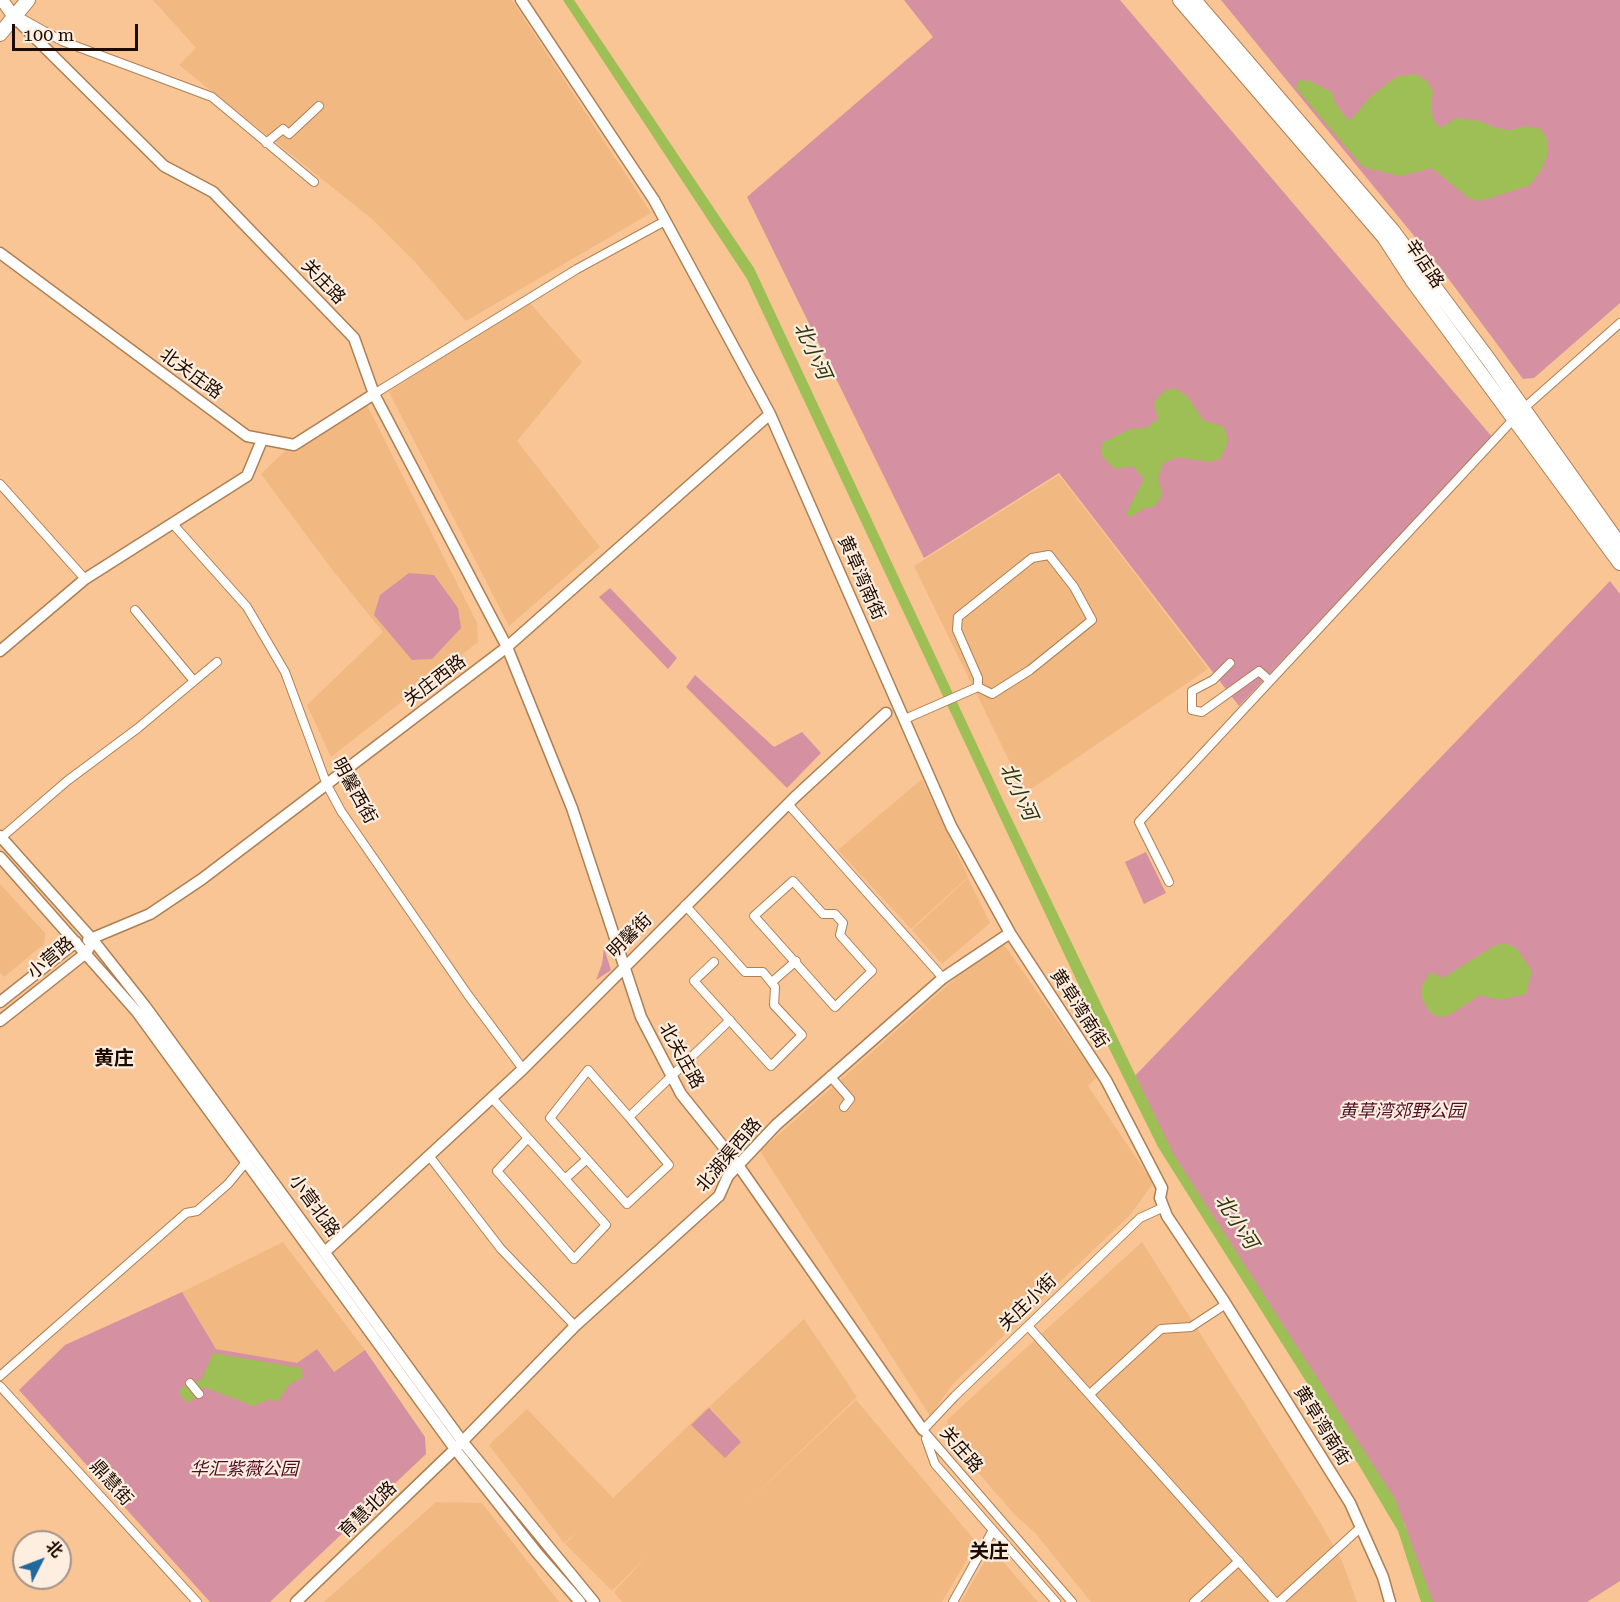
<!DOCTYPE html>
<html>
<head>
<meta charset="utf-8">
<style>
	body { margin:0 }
	#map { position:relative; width:1620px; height:1602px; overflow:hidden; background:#f9c595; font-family:"Roboto Serif","Noto Sans SC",serif }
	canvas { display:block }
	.north { position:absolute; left:12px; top:1530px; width:60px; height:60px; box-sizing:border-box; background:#feeee0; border:2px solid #a49386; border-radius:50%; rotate:48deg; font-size:16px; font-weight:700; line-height:24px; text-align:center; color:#1d0b00 }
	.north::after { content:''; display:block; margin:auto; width:21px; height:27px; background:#20699d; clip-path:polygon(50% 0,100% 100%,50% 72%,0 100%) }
	.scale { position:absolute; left:12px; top:24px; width:126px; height:27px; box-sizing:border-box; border:3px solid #1d0b00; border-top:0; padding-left:8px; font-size:18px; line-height:21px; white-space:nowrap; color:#1d0b00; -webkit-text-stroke:4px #feeee0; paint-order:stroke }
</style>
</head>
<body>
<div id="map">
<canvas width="1620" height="1602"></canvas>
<div class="north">北</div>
<div class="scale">100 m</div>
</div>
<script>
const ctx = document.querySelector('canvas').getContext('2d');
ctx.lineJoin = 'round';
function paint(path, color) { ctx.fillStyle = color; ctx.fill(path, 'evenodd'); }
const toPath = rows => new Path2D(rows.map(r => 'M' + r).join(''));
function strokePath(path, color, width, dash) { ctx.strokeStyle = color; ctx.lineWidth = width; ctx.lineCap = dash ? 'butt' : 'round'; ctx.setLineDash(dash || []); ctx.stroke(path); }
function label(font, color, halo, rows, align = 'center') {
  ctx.font = font + ' "Roboto Serif","Noto Sans SC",serif'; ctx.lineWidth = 4.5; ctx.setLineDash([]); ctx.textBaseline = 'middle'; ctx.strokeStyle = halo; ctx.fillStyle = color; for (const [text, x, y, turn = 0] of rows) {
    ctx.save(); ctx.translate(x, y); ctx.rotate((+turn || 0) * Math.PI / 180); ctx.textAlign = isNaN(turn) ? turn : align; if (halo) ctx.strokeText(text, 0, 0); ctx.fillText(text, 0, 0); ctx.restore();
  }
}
paint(toPath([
	[153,0,512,0,651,213,466,321,415,262,372,219,179,65,196,48],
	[528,301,582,362,517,441,600,547,509,626,389,392],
	[367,405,477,623,478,642,331,757,307,705,383,632,331,568,261,474,286,450,310,440],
	[1059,475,1208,669,1025,793,914,566],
	[922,779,968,877,911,929,838,850],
	[968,878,990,923,942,964,912,930],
	[0,884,45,933,44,944,4,977,0,973],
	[1000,939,1097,1077,1088,1086,1153,1183,1131,1214,953,1384,930,1416,760,1151],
	[283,1242,365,1350,334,1372,216,1349,182,1292],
	[1142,1242,1320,1522,1342,1561,1357,1602,1091,1602,1036,1534,1015,1515,950,1440,947,1420],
	[804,1319,857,1397,742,1507,856,1400,977,1543,942,1602,622,1602,614,1592,647,1556,612,1591,565,1544,577,1532,564,1543,489,1445,527,1409,613,1498,709,1406,720,1417,710,1406],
	[436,1502,482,1503,559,1602,324,1602],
	[992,1549,1038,1602,961,1602]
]), '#f1b882');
paint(toPath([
	[904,0,1120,0,1493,438,1239,706,1059,473,924,558,747,197,933,37],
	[1221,0,1620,0,1620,303,1534,378,1523,379,1442,270],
	[409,573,434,575,458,608,461,628,432,659,412,660,374,615,380,595],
	[1610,581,1620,594,1620,1581,1587,1602,1426,1602,1405,1525,1156,1136,1130,1081],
	[610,588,677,658,668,669,599,597],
	[695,675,774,747,802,732,821,753,787,788,686,687],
	[1146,852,1166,893,1144,904,1125,862],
	[604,948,611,970,596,980,602,964],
	[182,1292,216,1349,297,1363,317,1349,334,1372,365,1350,425,1437,426,1454,270,1602,210,1602,19,1390,65,1345],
	[709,1408,741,1442,725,1458,691,1425]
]), '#d591a1');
paint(toPath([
	[563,0,574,0,754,268,1007,809,1174,1155,1395,1499,1433,1602,1421,1602,1398,1531,1360,1467,1158,1147,1098,1026,747,279],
	[1415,74,1427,81,1433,92,1431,104,1433,119,1440,128,1457,118,1480,121,1496,128,1511,130,1525,126,1541,129,1548,141,1548,154,1541,170,1530,185,1481,201,1470,199,1432,168,1400,176,1363,167,1296,88,1299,80,1310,81,1332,92,1336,104,1346,118,1351,120,1370,97,1396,77],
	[1175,388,1188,397,1203,420,1224,427,1228,441,1221,458,1210,462,1178,457,1163,463,1158,479,1162,493,1160,499,1155,506,1143,509,1131,517,1126,514,1144,479,1133,466,1115,469,1102,456,1102,443,1130,429,1146,428,1158,419,1154,402,1164,391],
	[1505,943,1516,948,1532,971,1526,994,1499,1000,1480,995,1448,1016,1439,1017,1431,1013,1421,998,1421,987,1431,972,1443,978,1494,946],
	[213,1353,301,1368,303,1377,289,1385,277,1402,271,1399,253,1406,207,1388,202,1388,192,1401,186,1402,179,1393,182,1387,202,1379]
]), '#9ebf55');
const minor = toPath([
	[21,18,62,41,212,97,314,182],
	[266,143,283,129,289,134,319,106],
	[374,394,577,269,665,221],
	[0,484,85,579],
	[172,523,247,607,285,672,327,785,341,811,468,995,523,1069],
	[135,610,194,681],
	[1230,663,1213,680,1192,691,1192,710,1202,712,1259,671,1270,681],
	[905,719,978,687,992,694,1030,670,1092,620,1074,587,1049,555,1032,558,958,617,957,630,978,678,978,687],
	[788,804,943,978],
	[1,838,67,781,138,728,217,662],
	[793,881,823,914,835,914,843,923,840,935,872,971,835,1007,754,916,793,881],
	[1169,882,1139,822,1523,409,1620,323],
	[685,905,745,972,763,972,775,987,774,1005,802,1035,771,1066,694,981,714,962],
	[772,982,796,961],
	[830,1076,850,1099,844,1107],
	[492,1098,528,1138],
	[629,1117,669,1165,627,1204,550,1118,588,1070,629,1117,730,1020],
	[430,1157,501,1249,575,1326],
	[565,1179,606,1225,574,1259,497,1171,528,1138,565,1179,587,1159],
	[1028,1326,1275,1602],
	[0,1376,186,1213,197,1211,228,1184,247,1161],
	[190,1383,199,1394],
	[0,1386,197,1602],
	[1090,1394,1161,1329,1191,1327,1226,1304],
	[923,1430,955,1396,1140,1218,1162,1208],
	[923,1430,1072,1602],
	[926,1439,935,1464,1056,1602],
	[953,1602,993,1530],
	[1194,1602,1239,1561],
	[1279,1602,1361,1527]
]);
const tertiary = toPath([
	[521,0,654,200,770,414,951,826,1010,933,1106,1080,1162,1188,1160,1198,1167,1216,1222,1298,1350,1503,1383,1577,1390,1602],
	[14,17,164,166,213,192,354,338,374,394,507,647,572,808,641,1017,681,1094,738,1165,923,1430],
	[0,253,247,436,294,445,374,394],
	[0,651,85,579,247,476,262,440],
	[0,836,93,940,145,1006,462,1441,594,1602],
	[0,857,137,1012,455,1449,538,1554,580,1602],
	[88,940,150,914,202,879,507,647,770,414],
	[0,1002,76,942],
	[0,1021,86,953,89,948],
	[326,1251,523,1069,795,797,886,713],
	[296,1602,455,1449,575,1326,719,1196,728,1176,776,1125,943,978,1010,933]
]);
const secondary = toPath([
	[2,0,14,17]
]);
const primary = toPath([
	[1180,0,1384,237,1412,280,1620,563],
	[1194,0,1392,230,1489,360,1620,545],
	[0,34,28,0]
]);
strokePath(minor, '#af7f51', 10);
strokePath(tertiary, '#af7f51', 13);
strokePath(secondary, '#af7f51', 14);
strokePath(primary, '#af7f51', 16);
strokePath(minor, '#fff', 8);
strokePath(tertiary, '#fff', 10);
strokePath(secondary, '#fff', 12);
strokePath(primary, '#fff', 14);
label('18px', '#1d0b00', '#feeee0', [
	["辛店路",1424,264,56],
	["关庄路",323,282,46],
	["北关庄路",191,374,36],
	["黄草湾南街",861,578,66],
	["关庄西路",435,681,-37],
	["明馨西街",354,791,61],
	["明馨街",630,936,-45],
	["小营路",51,958,-40],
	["黄草湾南街",1079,1009,57],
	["北关庄路",681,1056,61],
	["北湖渠西路",729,1155,-50],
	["小营北路",314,1206,54],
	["关庄小街",1028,1303,-44],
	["黄草湾南街",1322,1426,58],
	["关庄路",961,1450,49],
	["鼎慧街",111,1483,48],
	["育慧北路",368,1510,-44]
]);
label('italic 18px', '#520d26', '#feeee0', [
	["黄草湾郊野公园",1402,1112],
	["华汇紫薇公园",244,1470]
]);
label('italic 20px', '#2b380c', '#feeee0', [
	["北小河",812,351,65],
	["北小河",1018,792,65],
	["北小河",1236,1222,57]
]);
label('bold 20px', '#1d0b00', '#feeee0', [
	["黄庄",114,1059],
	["关庄",989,1552]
]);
</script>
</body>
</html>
